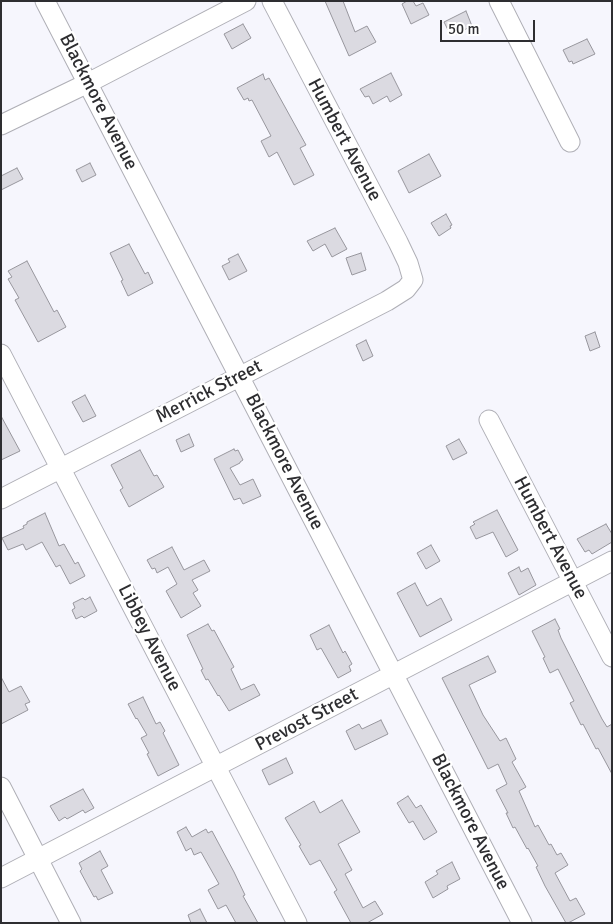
<!DOCTYPE html>
<html>
<head>
<meta charset="utf-8">
<style>
	body { margin:0 }
	#map { position:relative; width:613px; height:924px; overflow:hidden; background:#f6f6fd; font-family:Signika,sans-serif }
	canvas { display:block }
	.frame { position:absolute; inset:0; border:2px solid #2e2e31; pointer-events:none }
	.scale { position:absolute; left:440px; top:20px; width:95px; height:22px; box-sizing:border-box; border:2px solid #2e2e31; border-top:0; padding-left:6px; font-size:15px; line-height:18px; white-space:nowrap; color:#2e2e31; -webkit-text-stroke:4px #fff; paint-order:stroke }
</style>
</head>
<body>
<div id="map">
<canvas width="613" height="924"></canvas>
<div class="frame"></div>
<div class="scale">50 m</div>
</div>
<script>
const ctx = document.querySelector('canvas').getContext('2d');
ctx.lineJoin = 'round';
function paint(path, color) { ctx.fillStyle = color; ctx.fill(path, 'evenodd'); }
const toPath = rows => new Path2D(rows.map(r => 'M' + r).join(''));
function strokePath(path, color, width, dash) { ctx.strokeStyle = color; ctx.lineWidth = width; ctx.lineCap = dash ? 'butt' : 'round'; ctx.setLineDash(dash || []); ctx.stroke(path); }
function label(font, color, halo, rows, align = 'center') {
  ctx.font = font + ' Signika,sans-serif'; ctx.lineWidth = 4.5; ctx.setLineDash([]); ctx.textBaseline = 'middle'; ctx.strokeStyle = halo; ctx.fillStyle = color; for (const [text, x, y, turn = 0] of rows) {
    ctx.save(); ctx.translate(x, y); ctx.rotate((+turn || 0) * Math.PI / 180); ctx.textAlign = isNaN(turn) ? turn : align; if (halo) ctx.strokeText(text, 0, 0); ctx.fillText(text, 0, 0); ctx.restore();
  }
}
const building = toPath([
	[325,1,343,1,355,32,367,26,376,42,349,56,325,1],
	[407,1,413,1,416,6,423,3,429,15,411,24,402,4,407,1],
	[466,11,472,26,456,34,454,28,448,30,444,22,466,11],
	[243,24,251,38,232,49,224,34,243,24],
	[587,39,595,54,573,64,572,61,569,62,563,50,587,39],
	[391,73,402,95,390,102,387,96,373,104,369,96,365,97,360,89,391,73],
	[263,74,265,80,269,78,306,145,300,148,314,175,294,185,277,152,269,157,261,141,271,136,252,100,249,101,248,98,244,100,237,88,263,74],
	[429,154,441,176,409,193,398,171,429,154],
	[90,163,96,175,82,182,76,170,90,163],
	[17,168,23,179,1,190,1,176,17,168],
	[446,214,452,225,450,226,451,228,439,236,431,223,446,214],
	[335,228,347,249,332,257,325,244,313,251,307,241,335,228],
	[129,244,145,274,148,272,153,283,128,296,121,281,123,280,110,253,129,244],
	[361,253,366,270,352,275,346,258,361,253],
	[238,254,247,271,229,280,222,266,230,262,228,259,238,254],
	[27,261,54,312,57,310,66,327,38,342,15,300,19,298,8,279,12,277,8,271,27,261],
	[595,332,600,347,590,351,585,336,595,332],
	[366,340,373,356,363,361,356,345,366,340],
	[85,395,96,416,83,422,72,402,85,395],
	[1,416,20,451,1,460,1,416],
	[189,434,194,446,181,452,176,440,189,434],
	[459,439,467,453,453,460,446,446,459,439],
	[234,449,235,451,238,450,243,460,240,462,240,463,230,468,240,485,253,479,261,496,243,504,240,498,234,500,214,459,234,449],
	[140,450,154,476,157,475,164,487,129,507,120,490,123,488,111,465,140,450],
	[497,510,518,550,506,557,493,532,476,539,470,527,475,524,473,522,497,510],
	[45,513,59,546,64,544,75,564,78,562,85,576,70,584,60,565,56,567,42,542,26,550,23,544,8,550,2,538,24,528,23,526,27,524,27,522,45,513],
	[606,524,612,534,612,542,592,554,589,550,585,552,577,539,606,524],
	[431,545,440,561,426,569,417,553,431,545],
	[172,547,184,570,204,560,210,571,192,580,198,590,193,593,201,606,181,618,166,591,177,584,168,567,157,573,155,568,152,569,147,560,172,547],
	[519,567,521,572,528,568,536,585,519,595,508,573,519,567],
	[415,583,427,606,441,598,452,620,420,637,397,593,415,583],
	[90,597,97,611,84,618,82,616,76,619,72,610,75,608,73,603,83,598,85,600,90,597],
	[555,619,560,629,558,630,561,638,602,719,607,727,612,724,612,774,598,748,596,749,583,724,581,725,570,703,574,701,558,669,550,673,543,658,545,657,532,631,555,619],
	[208,624,212,631,214,630,234,667,231,669,241,690,254,684,260,695,229,711,219,695,218,696,208,679,206,680,201,670,203,669,187,635,208,624],
	[329,625,343,653,345,651,352,664,349,666,351,671,338,678,321,648,317,650,310,635,329,625],
	[488,656,496,672,469,685,483,715,500,741,506,738,516,759,512,762,526,787,519,791,535,827,538,825,549,845,551,844,557,855,561,853,568,865,555,873,570,901,576,898,585,914,568,923,566,923,545,886,536,867,538,866,528,848,527,849,515,827,513,828,506,813,508,813,496,790,507,784,498,764,488,769,442,678,488,656],
	[1,677,9,692,21,686,30,702,25,704,28,710,1,724,1,677],
	[143,697,156,724,160,722,165,731,163,733,179,765,158,776,147,754,149,753,141,738,147,735,137,718,136,719,128,704,143,697],
	[381,720,388,734,355,750,346,731,359,724,362,729,381,720],
	[286,758,293,773,269,785,262,770,286,758],
	[83,789,94,808,85,813,83,810,67,819,65,817,59,821,50,806,83,789],
	[408,796,416,808,421,805,437,832,424,840,413,821,409,823,397,803,408,796],
	[342,800,360,832,338,844,352,870,345,874,363,908,375,901,383,914,367,923,351,923,334,892,337,890,320,860,310,865,299,846,301,845,285,818,314,801,320,813,342,800],
	[186,827,192,837,206,829,208,833,212,831,234,872,245,895,243,896,258,923,236,923,226,905,218,909,208,890,219,884,201,852,194,855,191,848,186,851,177,832,186,827],
	[100,851,108,866,101,870,113,893,98,900,96,896,94,897,80,871,82,869,79,863,100,851],
	[452,862,460,879,447,886,448,889,433,898,425,882,438,874,436,871,452,862],
	[200,909,207,923,191,923,188,915,200,909]
]);
paint(building, '#dbdae1');
strokePath(building, '#97969d', 1);
const minor = toPath([
	[45,1,522,923],
	[499,1,570,142],
	[1,125,88,83,246,1],
	[1,354,297,923],
	[489,420,612,657],
	[1,499,387,301,406,289,413,280,408,263,398,242,272,1],
	[1,787,71,923],
	[1,878,612,561]
]);
strokePath(minor, '#afafb6', 21);
strokePath(minor, '#fff', 19);
label('19px', '#2e2e31', '#fff', [
	["Blackmore Avenue",98,102,63],
	["Humbert Avenue",344,140,62],
	["Merrick Street",209,392,-27],
	["Blackmore Avenue",284,462,63],
	["Humbert Avenue",550,538,62],
	["Libbey Avenue",149,638,63],
	["Prevost Street",307,720,-28],
	["Blackmore Avenue",470,822,63]
]);
</script>
</body>
</html>
